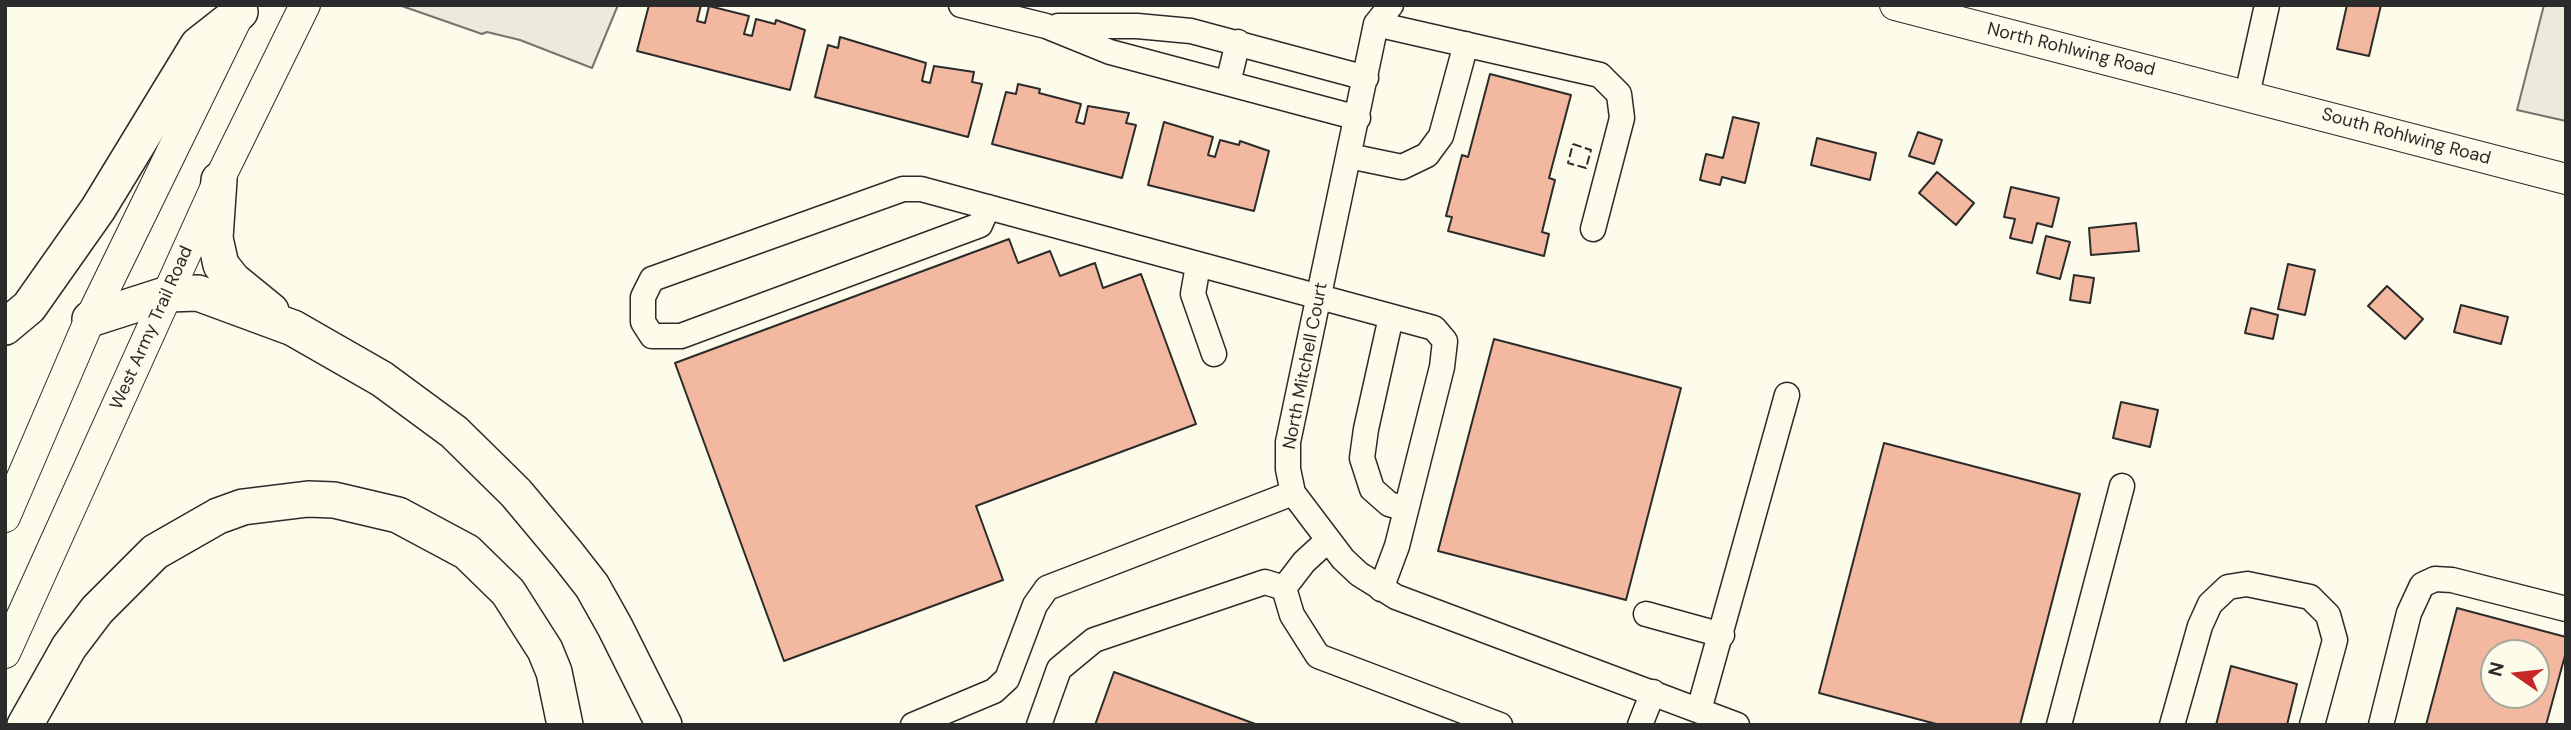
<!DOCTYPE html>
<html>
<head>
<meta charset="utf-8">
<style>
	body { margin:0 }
	#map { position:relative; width:2571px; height:730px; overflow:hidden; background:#fdfbea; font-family:"DM Sans",sans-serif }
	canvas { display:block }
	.frame { position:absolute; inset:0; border:7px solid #2b2b2b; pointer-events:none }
	.north { position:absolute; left:2480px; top:639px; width:70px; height:70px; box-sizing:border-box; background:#fdfbea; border:2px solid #a9a89e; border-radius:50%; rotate:284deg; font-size:19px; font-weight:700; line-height:28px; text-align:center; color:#2b2b2b }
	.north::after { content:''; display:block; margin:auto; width:24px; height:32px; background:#c62828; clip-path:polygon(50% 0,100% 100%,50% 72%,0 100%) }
</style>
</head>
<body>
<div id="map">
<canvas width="2571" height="730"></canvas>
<div class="frame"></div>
<div class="north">N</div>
</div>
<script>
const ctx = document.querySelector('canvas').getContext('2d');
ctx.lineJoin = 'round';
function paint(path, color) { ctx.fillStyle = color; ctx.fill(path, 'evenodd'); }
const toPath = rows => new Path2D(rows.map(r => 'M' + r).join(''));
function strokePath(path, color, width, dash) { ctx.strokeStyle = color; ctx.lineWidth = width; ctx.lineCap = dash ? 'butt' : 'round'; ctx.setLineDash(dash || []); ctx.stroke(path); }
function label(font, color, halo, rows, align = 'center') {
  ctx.font = font + ' "DM Sans",sans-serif'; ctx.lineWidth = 5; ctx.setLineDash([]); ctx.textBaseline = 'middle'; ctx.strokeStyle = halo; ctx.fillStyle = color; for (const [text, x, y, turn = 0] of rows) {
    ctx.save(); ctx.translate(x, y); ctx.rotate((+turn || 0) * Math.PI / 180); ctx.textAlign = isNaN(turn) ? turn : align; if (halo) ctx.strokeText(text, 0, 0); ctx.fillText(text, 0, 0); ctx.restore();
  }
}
const parking = toPath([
	[399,5,618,5,592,68,520,40,487,32,482,34,399,5],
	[2544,5,2566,5,2566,121,2517,110,2544,5]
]);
paint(parking, '#eceadb');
strokePath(parking, '#74746e', 2);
const building = toPath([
	[649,5,701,5,697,21,705,23,709,6,749,16,744,34,752,36,756,19,775,24,776,20,805,30,790,90,637,51,649,5],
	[2347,5,2381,5,2369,56,2337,49,2347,5],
	[840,37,926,63,922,81,930,83,934,66,974,72,972,82,982,84,968,137,815,97,828,45,838,48,840,37],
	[1490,74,1571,95,1549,178,1555,180,1542,232,1549,234,1544,256,1448,231,1452,217,1446,216,1462,155,1468,157,1490,74],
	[1018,84,1040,89,1039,93,1081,104,1076,122,1084,124,1088,106,1129,113,1126,123,1136,125,1122,178,992,144,1006,92,1016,94,1018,84],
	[1733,117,1759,123,1745,183,1722,177,1720,185,1700,180,1706,154,1723,158,1733,117],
	[1164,122,1213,137,1208,155,1215,157,1220,140,1239,145,1240,141,1269,151,1254,211,1148,185,1164,122],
	[1918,132,1942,140,1934,164,1909,156,1918,132],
	[1817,138,1876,153,1870,180,1811,165,1817,138],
	[1937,172,1974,203,1956,225,1919,193,1937,172],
	[2011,187,2059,198,2052,227,2037,223,2032,243,2010,238,2015,219,2004,217,2011,187],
	[2136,223,2139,251,2091,255,2089,228,2136,223],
	[2046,236,2070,242,2060,279,2037,273,2046,236],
	[1009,239,1018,263,1050,251,1060,276,1095,263,1103,288,1141,274,1196,424,976,506,1003,580,784,661,675,363,1009,239],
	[2288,264,2315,270,2305,315,2278,309,2288,264],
	[2074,275,2094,278,2090,303,2070,300,2074,275],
	[2387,286,2423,319,2405,339,2368,306,2387,286],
	[2461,305,2508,317,2501,344,2454,332,2461,305],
	[2251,308,2278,315,2273,339,2245,333,2251,308],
	[1494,339,1681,388,1626,600,1438,551,1494,339],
	[2121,402,2158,410,2150,447,2113,438,2121,402],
	[1884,443,2080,494,2020,725,1940,725,1819,693,1884,443],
	[2457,608,2566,637,2566,652,2546,725,2426,725,2457,608],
	[2494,653,2536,653,2536,695,2494,695,2494,653],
	[2231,666,2297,684,2287,725,2216,725,2231,666],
	[1114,672,1258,725,1095,725,1114,672]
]);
paint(building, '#f2b8a0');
strokePath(building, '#2b2b2b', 2);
const minor = toPath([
	[961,5,1046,26,1110,52,1358,118],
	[1391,5,1376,24,1288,442,1288,469,1293,493,1343,559,1359,574,1396,597,1737,725],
	[1376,24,1600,75,1619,94,1622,118,1593,229],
	[1058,26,1137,26,1191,31,1366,78],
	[1228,83,1238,42],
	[2247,95,2267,5],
	[1349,156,1402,167,1427,155,1441,136,1466,44],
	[988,207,980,225,681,336,652,336,643,322,643,297,652,279,903,189,921,189,1434,328,1445,341,1442,367,1397,546,1381,589],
	[1198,265,1193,294,1214,354],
	[1391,317,1366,429,1362,458,1372,489,1389,504,1406,509],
	[1328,540,1304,562,1284,588,1292,615,1318,656,1500,725],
	[1646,614,1722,635],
	[1699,710,1787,395],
	[913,725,994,691,1007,679,1035,605,1047,588,1293,493],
	[1039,725,1059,669,1094,640,1265,582,1284,588],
	[1640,725,1653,692],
	[2059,725,2122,486],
	[2172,725,2200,626,2210,604,2228,587,2247,584,2310,597,2328,615,2335,640,2312,725],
	[2381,725,2409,613,2422,585,2435,579,2452,580,2566,609]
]);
const major = toPath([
	[1895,5,2566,179],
	[5,517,90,319,240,12],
	[5,653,219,180,305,5]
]);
const highway = toPath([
	[219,180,215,238,221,265,233,280,271,311],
	[90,319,168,294,198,293,293,328,382,379,454,432,516,493,567,554,592,586,615,627,664,725],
	[5,327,29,307,98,209,198,45,240,12],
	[25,725,69,647,97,610,155,552,218,516,243,507,308,499,334,500,398,515,467,552,508,592,545,650,554,672,565,725]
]);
strokePath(minor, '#2b2b2b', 27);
strokePath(major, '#2b2b2b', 32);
strokePath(highway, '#2b2b2b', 38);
strokePath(minor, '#fdfbea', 24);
strokePath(major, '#fdfbea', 30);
strokePath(highway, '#fdfbea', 35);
strokePath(toPath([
	[1573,144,1591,150,1586,168,1568,163,1573,144]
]), '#2b2b2b', 2, [9, 3.5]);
label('18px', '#2b2b2b', '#fdfbea', [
	["North Rohlwing Road",2071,50,14],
	["South Rohlwing Road",2406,137,15],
	["West Army Trail Road",152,328,-66],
	["North Mitchell Court",1306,366,-79]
]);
</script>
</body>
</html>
